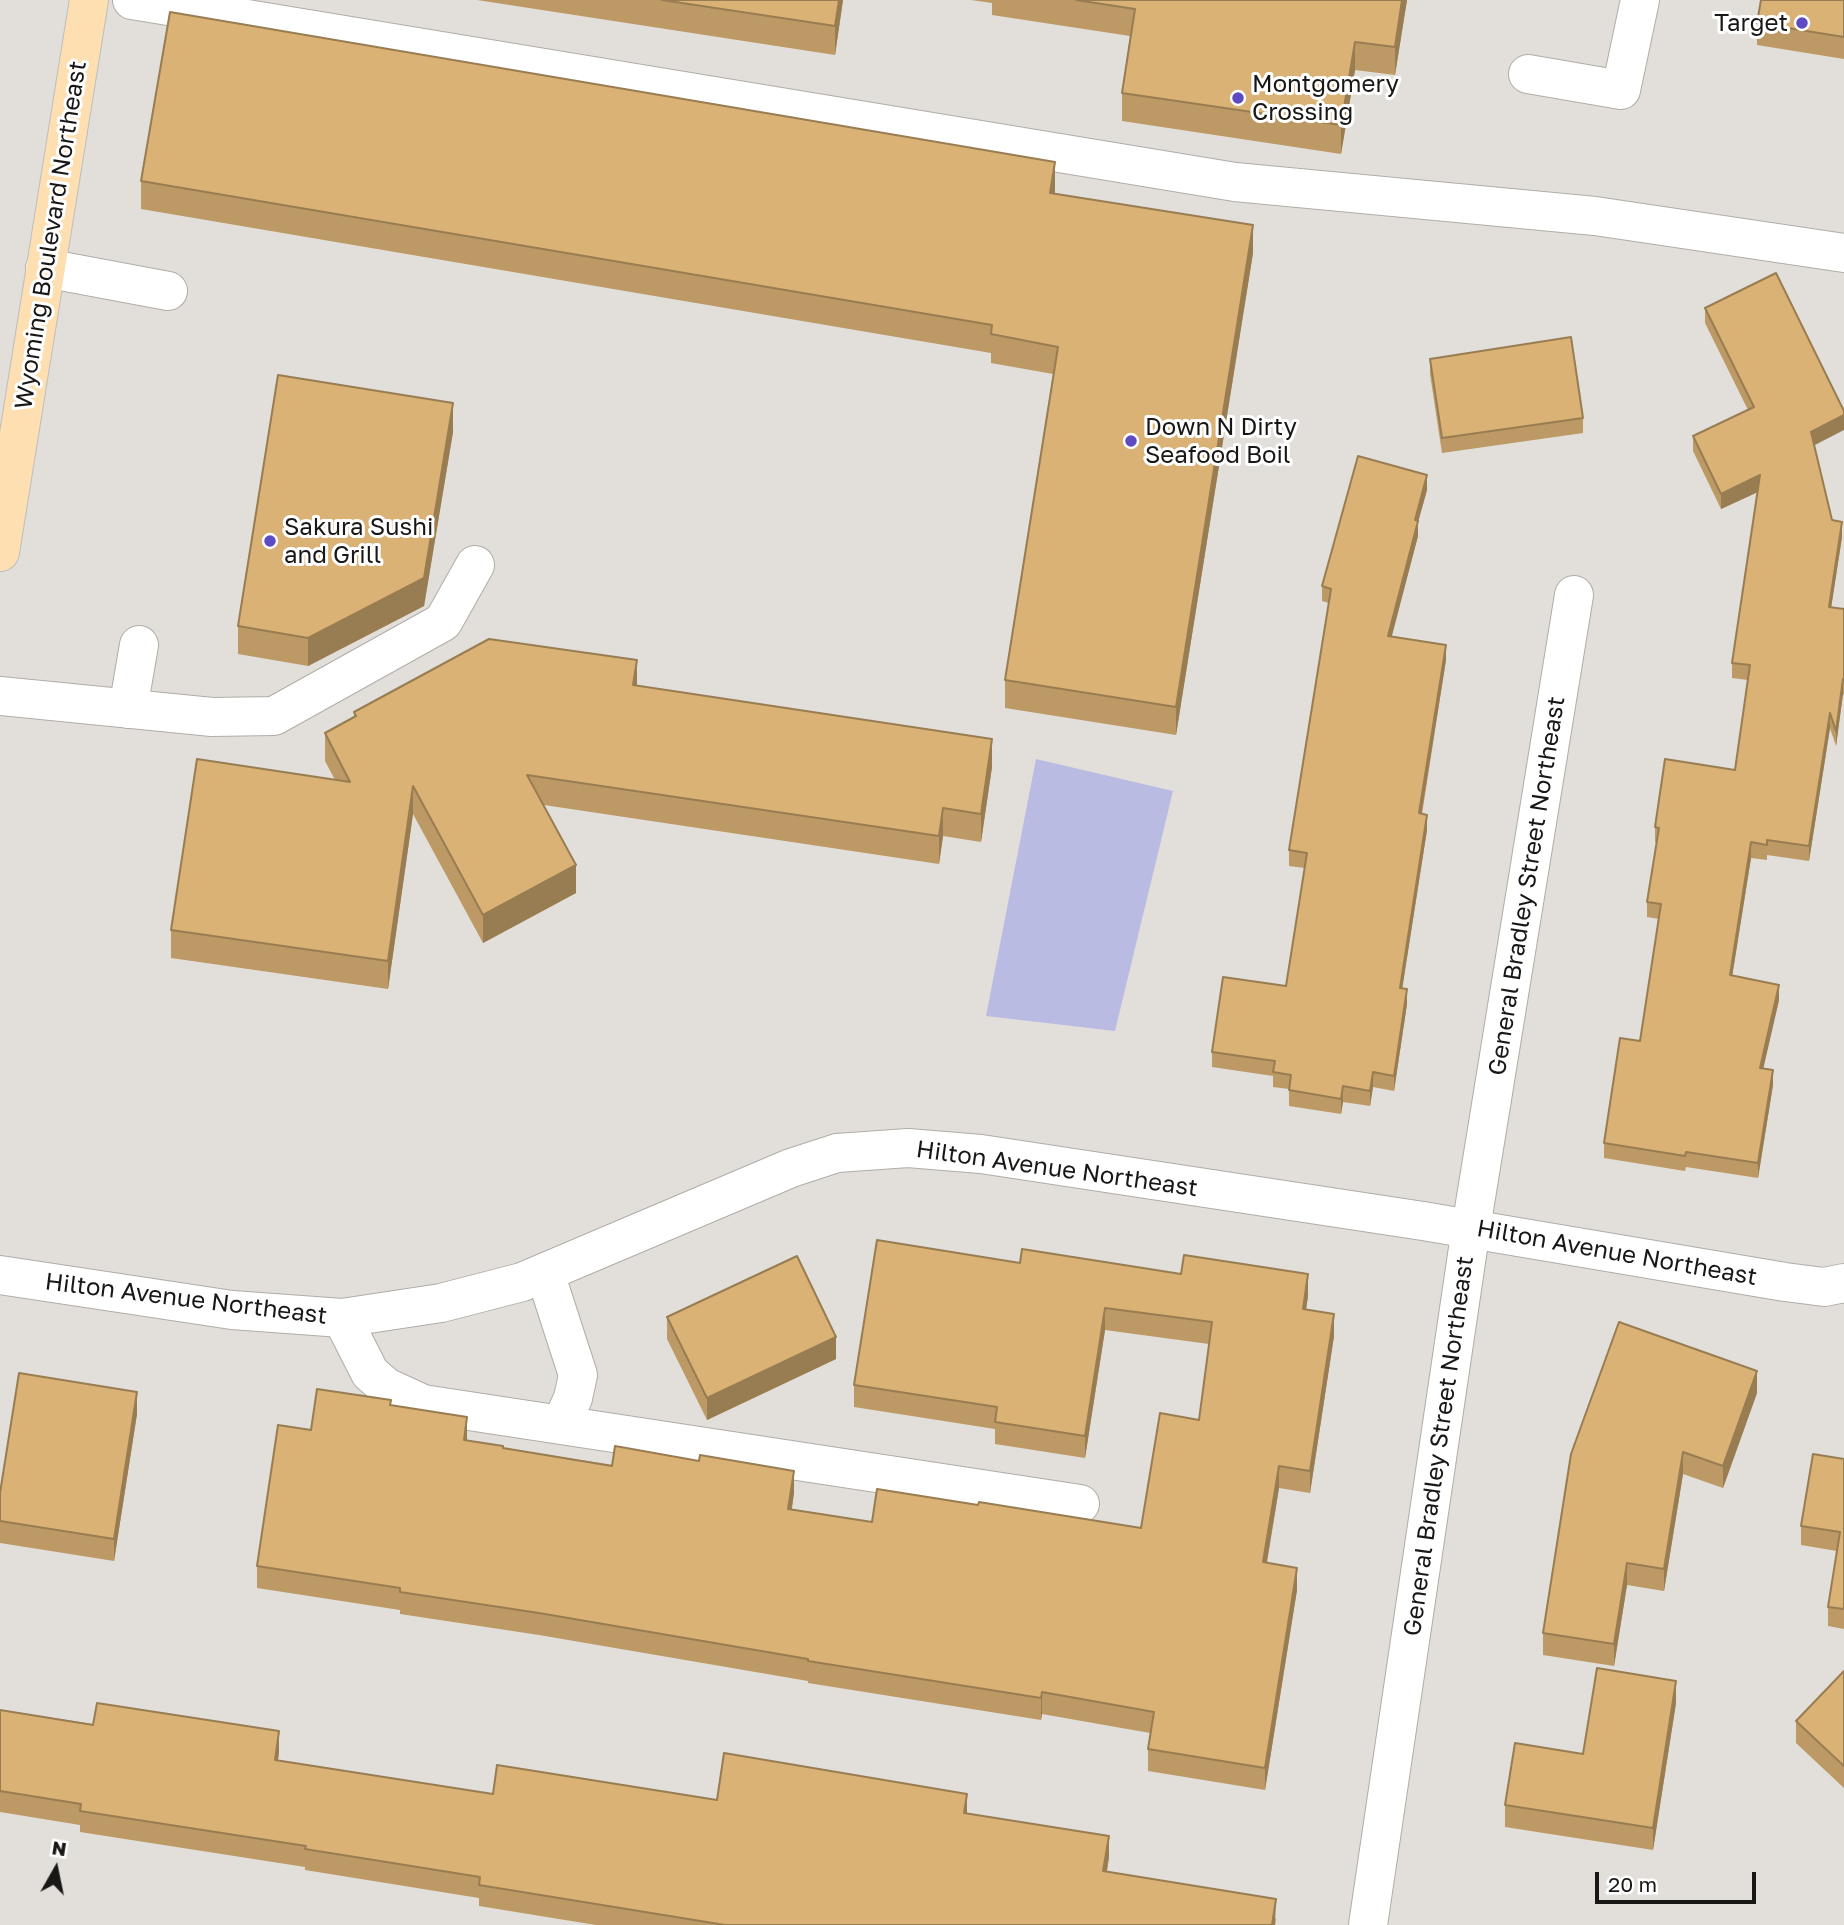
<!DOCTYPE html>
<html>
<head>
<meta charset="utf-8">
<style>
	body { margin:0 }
	#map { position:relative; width:1844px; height:1925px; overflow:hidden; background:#e2dfda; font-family:"Golos Text",sans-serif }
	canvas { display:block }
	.north { position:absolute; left:21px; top:1834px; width:70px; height:70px; -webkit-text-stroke:5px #fff; paint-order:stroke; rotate:9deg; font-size:19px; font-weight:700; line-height:28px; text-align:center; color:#181715 }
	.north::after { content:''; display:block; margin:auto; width:24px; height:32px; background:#181715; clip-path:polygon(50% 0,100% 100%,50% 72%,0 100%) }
	.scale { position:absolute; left:1595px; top:1872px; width:161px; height:32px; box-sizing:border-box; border:4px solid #181715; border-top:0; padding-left:9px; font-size:21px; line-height:24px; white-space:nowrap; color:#181715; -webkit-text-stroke:5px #fff; paint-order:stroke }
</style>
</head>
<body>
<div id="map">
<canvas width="1844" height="1925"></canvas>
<div class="north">N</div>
<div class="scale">20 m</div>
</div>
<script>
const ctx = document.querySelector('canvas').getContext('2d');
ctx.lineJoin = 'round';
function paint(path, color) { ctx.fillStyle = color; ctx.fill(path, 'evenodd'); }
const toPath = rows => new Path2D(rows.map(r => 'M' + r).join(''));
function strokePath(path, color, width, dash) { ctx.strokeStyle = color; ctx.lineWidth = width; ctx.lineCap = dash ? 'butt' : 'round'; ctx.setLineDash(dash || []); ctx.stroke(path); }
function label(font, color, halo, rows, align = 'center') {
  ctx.font = font + ' "Golos Text",sans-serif'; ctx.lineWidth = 6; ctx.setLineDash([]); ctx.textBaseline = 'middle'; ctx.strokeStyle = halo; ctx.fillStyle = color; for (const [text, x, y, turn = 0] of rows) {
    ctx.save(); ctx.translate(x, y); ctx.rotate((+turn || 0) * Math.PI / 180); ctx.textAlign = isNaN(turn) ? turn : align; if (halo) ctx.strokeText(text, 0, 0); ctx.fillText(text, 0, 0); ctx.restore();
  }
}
paint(toPath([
	[1036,759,1173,791,1115,1031,986,1016]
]), '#babbe3');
const minor = toPath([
	[132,0,1235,182,1595,216,1844,253],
	[1528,74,1621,90,1640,0],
	[45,268,168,291],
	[0,696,212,717,274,716,443,622,475,565],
	[128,709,139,645],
	[545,1273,578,1375,573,1398,565,1416,555,1423],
	[0,1275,232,1310,342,1318,441,1303,522,1282,791,1168,837,1153,908,1148,981,1154,1423,1221,1785,1282,1824,1287,1844,1283],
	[342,1318,370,1373,386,1387,423,1404,1080,1504],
	[1368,1925,1471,1228,1574,595]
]);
const major = toPath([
	[0,552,89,0]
]);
strokePath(minor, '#b0ada8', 40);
strokePath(major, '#bebebd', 40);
strokePath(minor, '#fff', 38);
strokePath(major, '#fddfb1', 38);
paint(toPath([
	[477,0,843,0,835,55],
	[971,0,1407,0,1395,75,1355,70,1341,154,1122,121,1122,93,1130,36,992,15,992,3],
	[1844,0,1844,59,1757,45,1757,23],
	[141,181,1055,191,1054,194,1253,253,1176,735,1005,708,1005,680,1053,374,991,363,991,353,141,209],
	[1705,308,1814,445,1832,520,1842,537,1831,607,1844,609,1844,695,1843,694,1836,746,1830,728,1809,861,1767,855,1767,860,1751,858,1732,976,1779,1000,1763,1068,1773,1085,1758,1178,1686,1167,1685,1171,1604,1158,1604,1143,1640,1041,1659,919,1647,917,1647,902,1657,843,1655,842,1655,827,1735,770,1748,680,1732,678,1732,663,1758,492,1721,509,1693,451,1693,436,1748,410,1705,323],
	[1430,359,1583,418,1583,433,1442,453,1430,374],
	[453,432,424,606,308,666,238,654,238,626],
	[1427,490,1418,522,1418,536,1391,637,1446,660,1422,814,1427,830,1402,988,1407,1004,1394,1091,1373,1087,1370,1106,1343,1102,1341,1114,1289,1106,1289,1089,1273,1087,1273,1076,1212,1067,1212,1052,1286,986,1305,868,1289,866,1289,850,1329,603,1322,601,1322,586],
	[637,686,992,767,981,842,943,836,939,864,544,805,576,893,483,943,413,814,388,989,171,958,171,930,335,780,325,761,325,733,354,717,354,712],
	[1020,1263,1308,1296,1306,1309,1334,1336,1310,1493,1279,1488,1267,1563,1297,1590,1265,1790,1148,1771,1148,1749,1150,1733,1042,1714,1041,1720,808,1683,808,1681,539,1635,400,1614,400,1610,257,1588,257,1566,311,1430,391,1405,467,1441,503,1448,794,1493,792,1509,872,1522,978,1505,1141,1528,1199,1420,1209,1344,1105,1330,1085,1458,995,1444,995,1429,854,1407,854,1385],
	[667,1317,836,1359,707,1420,667,1339],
	[1757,1393,1723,1488,1683,1474,1664,1591,1627,1585,1614,1666,1543,1655,1543,1633,1571,1454],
	[137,1414,114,1561,0,1543,0,1493],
	[1844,1459,1844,1629,1828,1626,1828,1607,1837,1551,1801,1545,1801,1526],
	[1844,1671,1844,1788,1796,1743,1796,1721],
	[1676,1703,1653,1850,1505,1827,1505,1805,1583,1754],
	[0,1710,279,1752,278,1760,493,1794,717,1800,967,1813,1109,1857,1107,1872,1276,1919,1275,1925,596,1925,479,1906,479,1898,305,1870,305,1867,80,1832,80,1825,0,1812]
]), '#bc9965');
paint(toPath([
	[839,0,843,0,835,55,835,26],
	[1402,0,1407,0,1395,75,1395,47],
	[1355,42,1355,70,1341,154,1341,125],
	[1055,162,1055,191,1050,221,1050,193],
	[1253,225,1253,253,1176,735,1176,707],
	[453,403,453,432,424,606,308,666,308,638],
	[1844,415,1844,430,1811,447,1811,432],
	[1427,475,1427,490,1418,522,1418,536,1388,651,1388,636,1415,520],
	[1760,475,1760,491,1721,509,1721,494],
	[1842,522,1842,537,1829,622,1829,607],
	[1446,645,1446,660,1419,829,1419,813],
	[637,660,637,688,633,685],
	[1843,679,1843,694,1836,746,1836,731],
	[1830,713,1830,728,1809,861,1809,846],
	[992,739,992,767,981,842,981,814],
	[413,786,413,814,388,989,388,961],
	[943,808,943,836,939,864,939,836],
	[1427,815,1427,830,1400,1003,1400,988],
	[1751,842,1751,858,1730,990,1730,975],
	[576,865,576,893,483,943,483,915],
	[1779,985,1779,1000,1760,1083,1760,1068],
	[1407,989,1407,1004,1394,1091,1394,1076],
	[1773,1070,1773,1085,1758,1178,1758,1163],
	[1373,1072,1373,1087,1370,1106,1370,1091],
	[1343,1086,1343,1102,1341,1114,1341,1099],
	[1308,1274,1308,1296,1303,1331,1303,1309],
	[1105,1308,1105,1330,1085,1458,1085,1436],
	[1334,1314,1334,1336,1310,1493,1310,1471],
	[836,1337,836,1359,707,1420,707,1398],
	[1757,1371,1757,1393,1723,1488,1723,1466],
	[137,1392,137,1414,114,1561,114,1539],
	[467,1417,467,1439,464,1462,464,1440],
	[1683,1452,1683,1474,1664,1591,1664,1569],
	[1279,1466,1279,1488,1263,1584,1263,1562],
	[794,1471,794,1493,788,1531,788,1509],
	[1627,1563,1627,1585,1614,1666,1614,1644],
	[1297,1568,1297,1590,1265,1790,1265,1768],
	[1676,1681,1676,1703,1653,1850,1653,1828],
	[1042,1692,1042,1714,1041,1720,1041,1698],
	[279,1731,279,1752,275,1781,275,1760],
	[967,1794,967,1814,964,1813],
	[1109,1836,1109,1857,1103,1892,1103,1871],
	[1276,1899,1275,1925,1272,1925]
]), '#997d52');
const building = toPath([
	[662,0,839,0,835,26,662,0],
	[1076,0,1402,0,1395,47,1355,42,1341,125,1122,93,1135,9,1076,0],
	[1761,0,1844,0,1844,37,1757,23,1761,0],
	[170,12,1055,162,1050,193,1253,225,1176,707,1005,680,1058,347,991,334,992,325,141,181,170,12],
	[1776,273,1844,411,1844,415,1811,432,1832,520,1842,522,1829,607,1844,609,1844,680,1843,679,1836,731,1830,713,1809,846,1767,840,1767,845,1751,842,1730,975,1779,985,1760,1068,1773,1070,1758,1163,1686,1152,1685,1156,1604,1143,1620,1038,1640,1041,1661,904,1647,902,1659,828,1655,827,1665,759,1735,770,1750,665,1732,663,1760,475,1721,494,1693,436,1754,407,1705,308,1776,273],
	[1571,337,1583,418,1442,438,1430,359,1571,337],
	[278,375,453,403,424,578,308,638,238,626,278,375],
	[1358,456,1427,475,1415,520,1418,521,1388,636,1446,645,1419,813,1427,815,1400,988,1407,989,1394,1076,1373,1072,1370,1091,1343,1086,1341,1099,1289,1090,1291,1075,1273,1072,1275,1061,1212,1052,1223,977,1286,986,1307,853,1289,850,1331,589,1322,586,1358,456],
	[489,639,637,660,633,685,992,739,981,814,943,808,939,836,527,775,576,865,483,915,413,786,388,961,171,930,197,759,350,782,325,733,356,716,354,712,489,639],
	[877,1240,1020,1263,1022,1249,1181,1274,1184,1255,1308,1274,1303,1309,1334,1314,1310,1471,1279,1466,1263,1562,1297,1568,1265,1768,1148,1749,1154,1712,1042,1692,1041,1698,808,1661,808,1659,539,1613,400,1592,400,1588,257,1566,278,1425,311,1430,317,1389,391,1400,390,1405,467,1417,464,1440,503,1446,503,1448,612,1466,615,1446,699,1461,700,1455,794,1471,788,1509,872,1522,877,1489,978,1505,979,1502,1141,1528,1160,1413,1199,1420,1212,1322,1105,1308,1085,1436,995,1422,997,1407,854,1385,877,1240],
	[797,1256,836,1337,707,1398,667,1317,797,1256],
	[1619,1322,1757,1371,1723,1466,1683,1452,1664,1569,1627,1563,1614,1644,1543,1633,1571,1454,1619,1322],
	[19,1373,137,1392,114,1539,0,1521,0,1493,19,1373],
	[1813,1454,1844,1459,1844,1609,1828,1607,1840,1532,1801,1526,1813,1454],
	[1597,1668,1676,1681,1653,1828,1505,1805,1515,1743,1583,1754,1597,1668],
	[1844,1671,1844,1766,1796,1721,1844,1671],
	[97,1703,279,1731,275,1760,493,1794,497,1765,717,1800,724,1753,967,1794,964,1813,1109,1836,1103,1871,1276,1899,1272,1925,725,1925,479,1885,480,1877,305,1849,306,1846,80,1811,81,1804,0,1791,0,1710,93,1725,97,1703]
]);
paint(building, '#dbb275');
strokePath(building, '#997d52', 2);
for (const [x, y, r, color] of [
	[1802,23,7,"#5c4bc3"],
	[1238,98,7,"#5c4bc3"],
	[1131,441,7,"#5c4bc3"],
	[270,541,7,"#5c4bc3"]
]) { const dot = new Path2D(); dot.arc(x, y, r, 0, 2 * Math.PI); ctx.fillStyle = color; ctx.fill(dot); strokePath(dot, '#fff', 2.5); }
label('24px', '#181715', '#fff', [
	["Target",1788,23,"right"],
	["Montgomery",1252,84],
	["Crossing",1252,112],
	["Down N Dirty",1145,427],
	["Seafood Boil",1145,455],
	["Sakura Sushi",284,527],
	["and Grill",284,555]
], 'left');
label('24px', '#181715', '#fff', [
	["Wyoming Boulevard Northeast",51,235,-81],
	["General Bradley Street Northeast",1527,886,-81],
	["Hilton Avenue Northeast",1057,1169,8],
	["Hilton Avenue Northeast",1617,1253,10],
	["Hilton Avenue Northeast",186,1299,7],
	["General Bradley Street Northeast",1439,1446,-82]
]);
</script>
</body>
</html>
